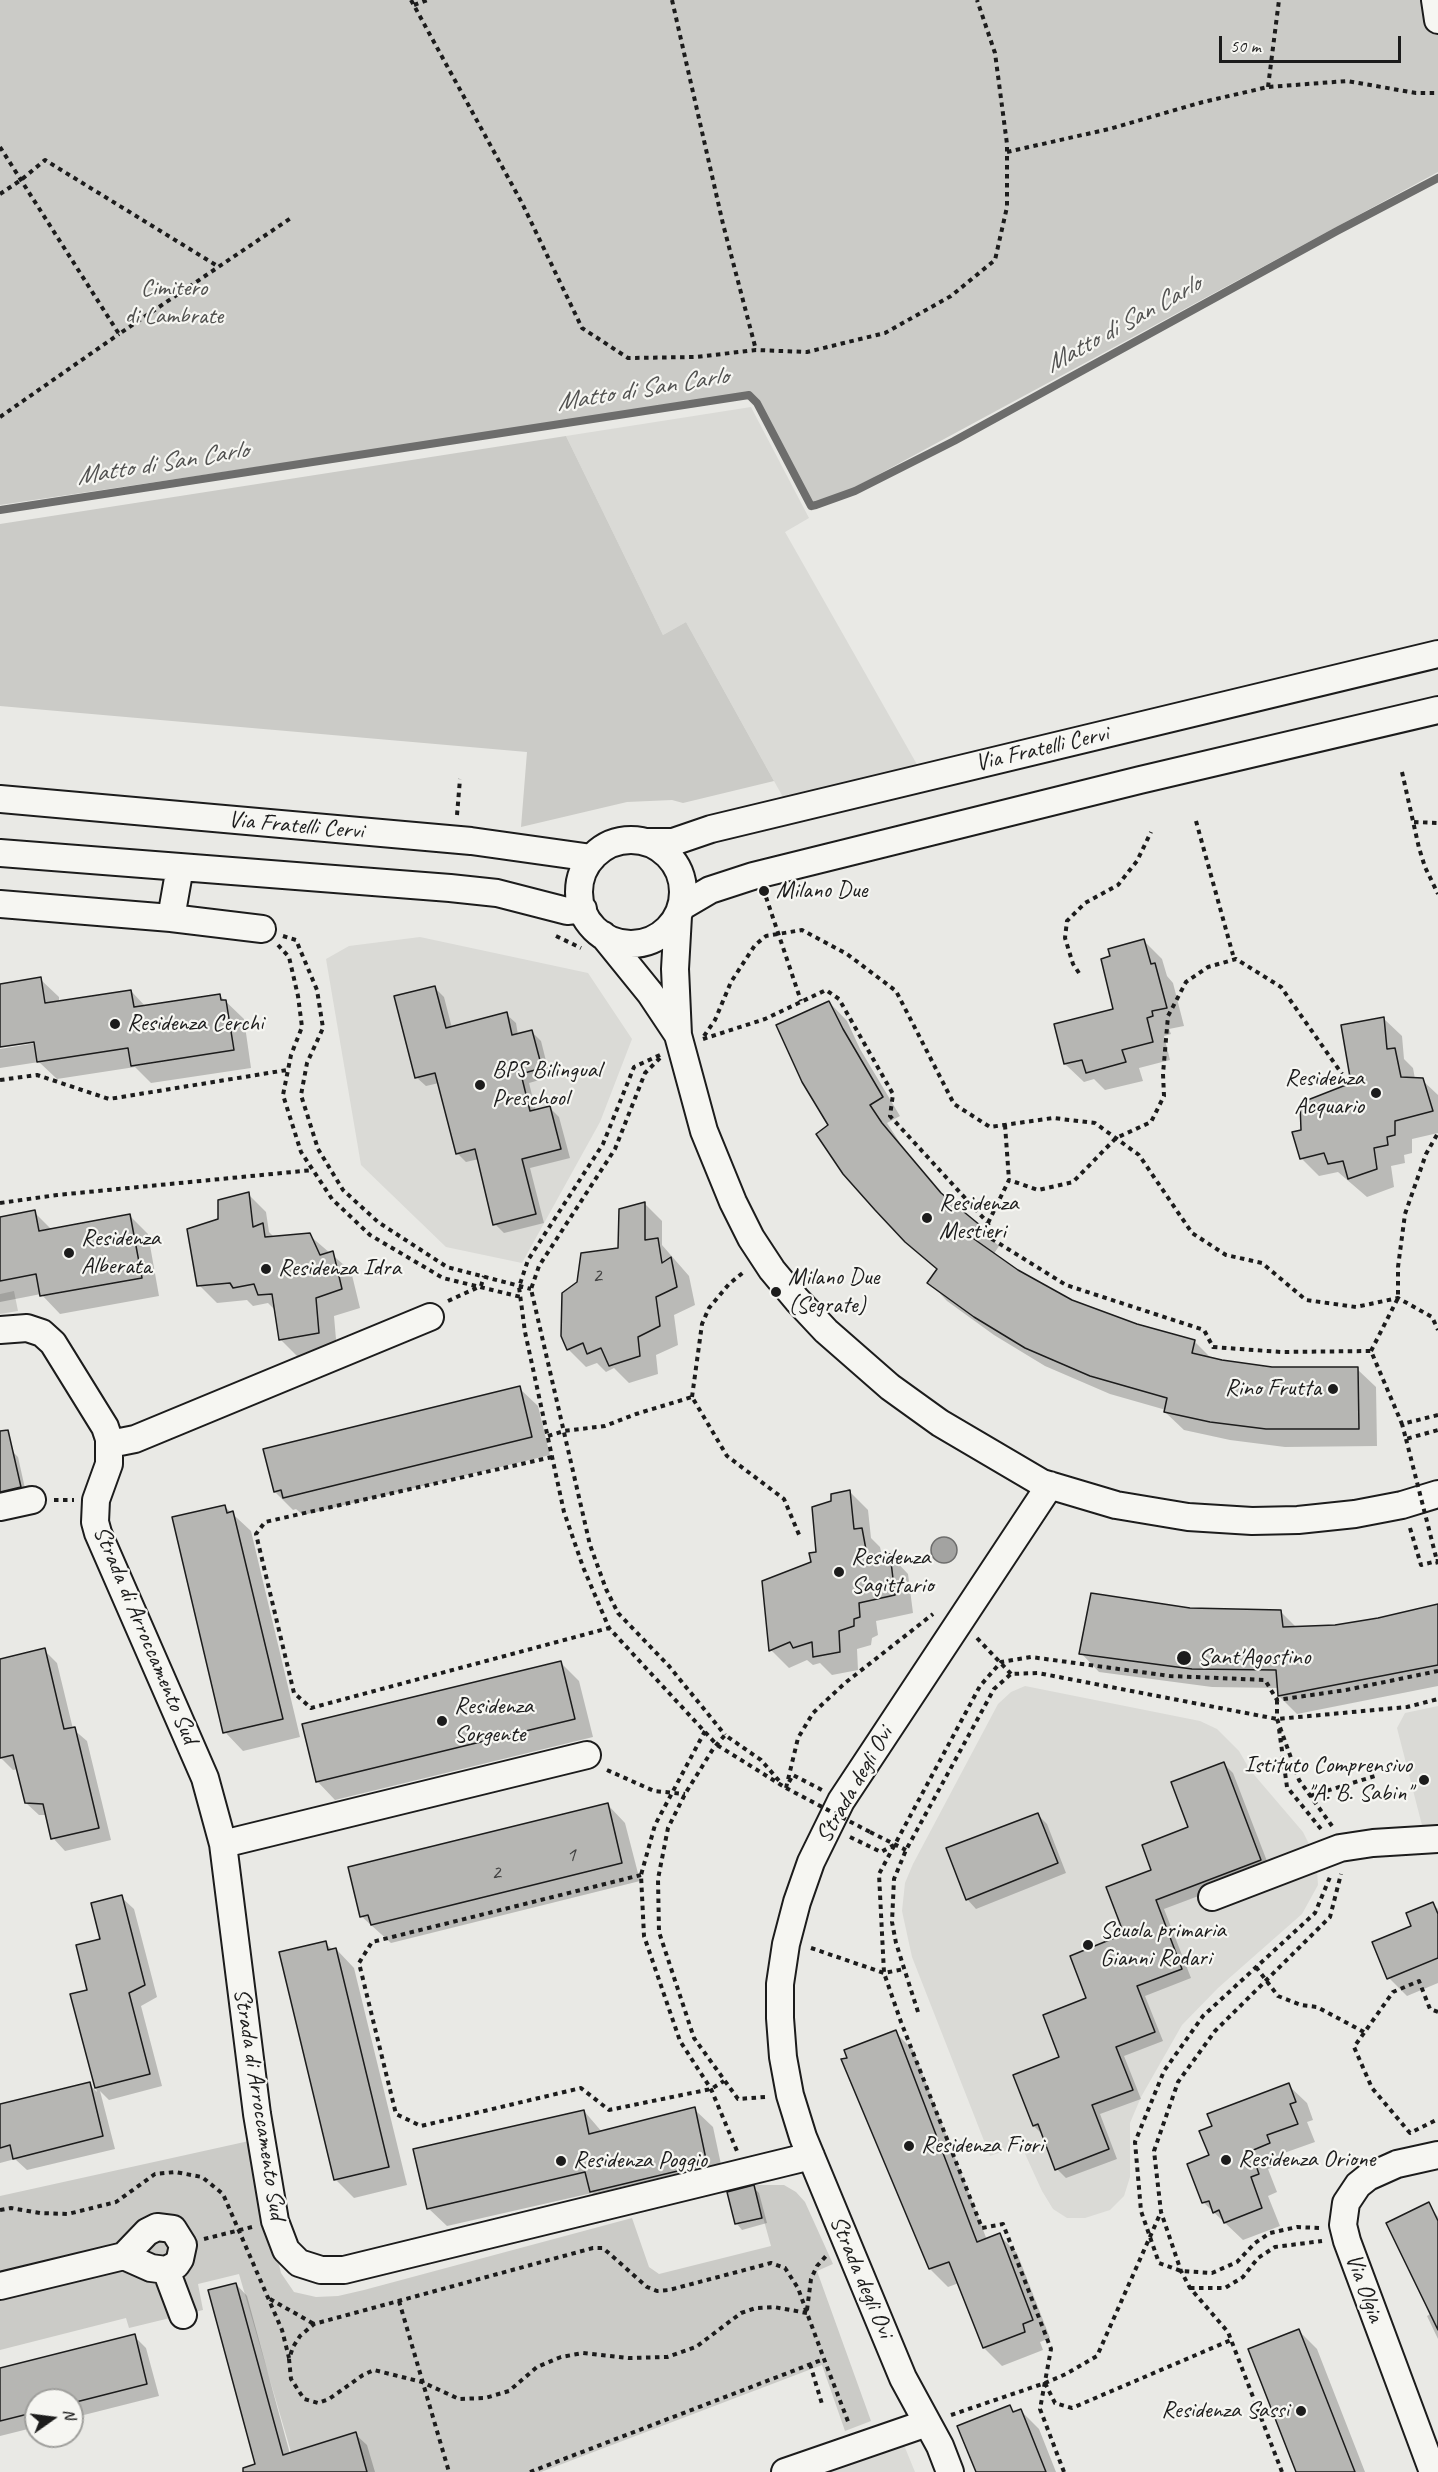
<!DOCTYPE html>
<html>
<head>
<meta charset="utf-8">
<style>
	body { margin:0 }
	#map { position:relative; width:1438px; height:2472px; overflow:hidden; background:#e9e9e5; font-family:Caveat,sans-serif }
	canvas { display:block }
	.north { position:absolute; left:24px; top:2388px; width:60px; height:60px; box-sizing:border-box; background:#f6f6f2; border:2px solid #9f9f9c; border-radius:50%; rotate:76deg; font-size:16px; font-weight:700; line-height:24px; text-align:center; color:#1c1c1c }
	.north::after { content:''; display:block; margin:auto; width:21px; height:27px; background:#1c1c1c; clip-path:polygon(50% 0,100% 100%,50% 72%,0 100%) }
	.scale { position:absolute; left:1219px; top:36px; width:182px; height:27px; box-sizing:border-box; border:3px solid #1c1c1c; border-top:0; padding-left:8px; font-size:18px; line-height:21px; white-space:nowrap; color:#1c1c1c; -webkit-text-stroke:4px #f6f6f2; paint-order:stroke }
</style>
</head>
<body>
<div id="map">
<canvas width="1438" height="2472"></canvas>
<div class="north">N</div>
<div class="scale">50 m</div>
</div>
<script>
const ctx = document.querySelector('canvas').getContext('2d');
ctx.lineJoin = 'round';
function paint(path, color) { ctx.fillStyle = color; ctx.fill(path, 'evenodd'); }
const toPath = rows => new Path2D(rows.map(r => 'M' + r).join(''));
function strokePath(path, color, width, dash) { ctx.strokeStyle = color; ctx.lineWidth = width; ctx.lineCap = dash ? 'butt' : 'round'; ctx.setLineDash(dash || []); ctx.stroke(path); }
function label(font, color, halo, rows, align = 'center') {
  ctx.font = font + ' Caveat,sans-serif'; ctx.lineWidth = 4.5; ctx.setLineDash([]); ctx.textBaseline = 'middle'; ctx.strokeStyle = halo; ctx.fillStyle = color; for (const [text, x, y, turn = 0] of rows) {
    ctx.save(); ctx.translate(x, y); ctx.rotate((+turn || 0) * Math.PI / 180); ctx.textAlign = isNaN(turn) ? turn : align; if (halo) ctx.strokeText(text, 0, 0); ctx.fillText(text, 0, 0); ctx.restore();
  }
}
paint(toPath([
	[751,407,809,518,785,532,919,768,784,799,686,622,663,635,566,436],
	[420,937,588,973,632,1039,600,1122,522,1263,446,1247,361,1165,326,959,349,946],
	[1025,1686,1200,1721,1217,1729,1239,1751,1250,1770,1303,1832,1311,1848,1317,1870,1318,1885,1302,1914,1218,1988,1182,2025,1141,2097,1130,2123,1130,2177,1124,2196,1110,2210,1085,2218,1067,2218,1053,2209,1042,2191,1021,2145,990,2156,912,1957,902,1911,905,1883,913,1864,998,1704,1011,1692],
	[1438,1706,1438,1833,1424,1833,1397,1728,1405,1713],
	[899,2433,915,2472,785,2472]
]), '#dadad6');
paint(toPath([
	[0,0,1438,0,1438,172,811,511,751,394,0,505],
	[566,436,663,635,686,622,774,781,683,803,672,800,627,802,521,827,527,752,0,706,0,524],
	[14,1291,18,1311,0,1314,0,1294],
	[249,2141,281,2273,294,2292,316,2297,338,2296,364,2290,632,2218,649,2267,659,2274,771,2246,754,2185,784,2185,796,2192,805,2202,833,2264,817,2271,871,2421,845,2431,822,2365,541,2472,367,2472,355,2432,291,2452,239,2274,198,2284,203,2310,129,2328,126,2318,0,2350,0,2196]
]), '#cbcbc7');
const water = toPath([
	'931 1550a13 13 0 1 1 26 0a13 13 0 1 1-26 0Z'
]);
paint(water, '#a3a3a1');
strokePath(water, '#6d6d6c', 1.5);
paint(toPath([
	[1144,941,1162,959,1167,976,1173,983,1184,1026,1169,1029,1171,1034,1164,1036,1170,1060,1139,1068,1143,1081,1105,1090,1094,1079,1084,1082,1065,1064,1115,1010],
	[40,979,59,997,59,1002,131,991,146,1007,219,995,244,1019,251,1068,151,1083,135,1067,57,1079,39,1062,0,1068,0,1049,42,1042,42,1039,0,1046,0,985],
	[435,988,444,997,452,1028,506,1014,516,1023,518,1035,531,1031,541,1041,550,1077,529,1083,536,1111,550,1108,559,1117,570,1158,530,1168,544,1223,504,1233,495,1224,479,1159,466,1162,457,1153,439,1083,426,1086,416,1077],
	[829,1002,847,1021,860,1049,900,1116,887,1123,900,1143,950,1202,999,1246,993,1255,1017,1272,1072,1302,1136,1325,1195,1342,1212,1359,1272,1369,1357,1369,1376,1387,1377,1446,1285,1447,1230,1440,1184,1430,1165,1412,1166,1410,1110,1394,1045,1366,994,1335,947,1301,929,1282,938,1270,906,1241,830,1126],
	[1383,1018,1402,1036,1404,1059,1413,1068,1415,1079,1422,1080,1438,1095,1438,1133,1412,1139,1412,1153,1404,1155,1405,1163,1391,1166,1394,1187,1367,1197,1338,1172,1319,1176,1301,1158,1302,1131,1353,1084],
	[248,1194,266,1212,269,1232,274,1237,309,1235,351,1271,360,1308,334,1316,337,1351,298,1357,280,1339,276,1311,268,1303,253,1306,247,1300,217,1303,199,1285,220,1220],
	[644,1203,662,1221,662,1245,689,1276,695,1305,674,1315,678,1345,656,1355,658,1374,629,1383,614,1368,606,1372,597,1363,586,1367,568,1349],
	[34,1212,52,1230,130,1216,148,1234,159,1296,60,1314,41,1294,0,1302,0,1218],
	[519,1388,538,1406,550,1455,303,1515,296,1509,293,1510,275,1492],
	[12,1451,18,1457,26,1493,0,1500,0,1454],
	[850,1492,868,1510,871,1538,880,1547,882,1556,890,1555,908,1574,913,1613,876,1621,878,1635,872,1638,871,1645,857,1649,858,1670,832,1675,820,1663,813,1665,807,1660,789,1668,771,1650,817,1553,833,1502],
	[224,1506,251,1531,300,1737,243,1751,225,1732],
	[1438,1605,1438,1686,1297,1714,1279,1696,1279,1688,1212,1687,1099,1672,1081,1653,1190,1610,1281,1612,1297,1628,1336,1626,1379,1620],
	[44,1650,57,1663,73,1729,87,1741,111,1840,65,1851,53,1838,47,1815,39,1815,26,1803,18,1769,13,1770,0,1757,0,1661],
	[561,1663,579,1681,593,1737,335,1800,317,1781],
	[1224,1764,1233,1773,1270,1869,1164,1909,1191,1978,1145,1996,1163,2041,1124,2056,1141,2099,1100,2114,1117,2159,1066,2178,1057,2169,1043,2135,1034,2126,1060,2058,1088,1999,1126,1935,1153,1871,1190,1828],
	[607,1804,625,1823,640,1881,391,1943,361,1916],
	[1038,1815,1047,1824,1066,1873,976,1909,967,1899],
	[121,1897,134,1909,157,1997,141,2006,162,2086,109,2100,100,2091,115,2149,27,2170,15,2159,0,2163,0,2105,89,2084,97,2092,72,1996,89,1991,102,1940],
	[1433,1904,1438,1909,1438,1983,1407,1996,1389,1978,1413,1927],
	[325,1943,333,1950,336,1949,354,1968,407,2185,354,2198,335,2179],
	[895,2032,913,2050,987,2240,999,2235,1017,2253,1050,2338,1040,2342,1043,2350,1002,2366,984,2348,959,2283,948,2287,930,2269],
	[1288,2085,1307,2103,1313,2120,1307,2122,1315,2142,1284,2153,1287,2162,1268,2169,1277,2192,1268,2196,1280,2226,1243,2240,1203,2202,1214,2127],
	[694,2109,713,2127,725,2183,609,2210,592,2193,447,2226,428,2208,584,2111,602,2132],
	[753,2187,759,2193,767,2223,742,2230,737,2224],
	[1429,2204,1438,2217,1438,2339,1427,2316,1432,2313],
	[236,2284,247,2296,290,2454,355,2434,367,2445,375,2472,259,2472],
	[1299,2331,1317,2349,1365,2472,1298,2472],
	[134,2336,146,2348,159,2396,72,2418,72,2400,36,2400,36,2427,0,2436,0,2370],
	[1009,2407,1016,2413,1021,2411,1039,2429,1056,2472,977,2472]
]), '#0003');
strokePath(toPath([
	[0,510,749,395,757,403,811,506,816,505,855,491,954,441,1337,231,1438,178]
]), '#6d6d6c', 8);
const building = toPath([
	[1144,939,1151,964,1155,963,1167,1008,1152,1011,1153,1016,1147,1018,1153,1042,1122,1050,1126,1062,1086,1073,1082,1060,1064,1064,1054,1024,1113,1009,1101,959,1110,956,1108,949,1144,939],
	[41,977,45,1003,131,990,134,1007,220,994,221,1000,226,1000,234,1050,131,1066,128,1048,37,1062,34,1042,0,1047,0,984,41,977],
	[435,986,446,1028,507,1012,512,1035,532,1030,542,1068,521,1074,530,1111,550,1106,561,1149,522,1159,536,1214,493,1225,475,1149,456,1154,435,1073,415,1078,394,996,435,986],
	[829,1001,843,1029,883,1097,870,1105,882,1123,941,1193,981,1226,974,1239,1018,1270,1072,1300,1137,1324,1195,1340,1192,1353,1222,1360,1272,1367,1358,1367,1359,1429,1266,1429,1210,1422,1164,1412,1167,1398,1090,1376,1025,1348,974,1317,927,1283,937,1269,905,1242,875,1210,843,1174,816,1134,828,1125,802,1082,776,1025,829,1001],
	[1384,1017,1387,1049,1395,1048,1401,1077,1423,1078,1433,1111,1395,1121,1395,1135,1387,1137,1388,1145,1374,1148,1377,1169,1348,1179,1343,1161,1328,1164,1324,1153,1300,1159,1292,1132,1301,1130,1300,1103,1351,1083,1341,1025,1384,1017],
	[249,1192,253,1227,263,1223,265,1237,310,1233,320,1255,333,1251,342,1289,316,1298,319,1333,279,1340,272,1294,258,1295,254,1284,233,1288,230,1283,197,1286,187,1229,218,1219,218,1200,249,1192],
	[645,1202,645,1240,658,1238,662,1263,671,1257,677,1287,656,1297,660,1326,638,1337,640,1356,609,1366,601,1348,587,1354,583,1343,567,1350,561,1336,562,1293,577,1282,581,1253,618,1248,619,1209,645,1202],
	[35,1210,39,1231,130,1214,142,1278,40,1296,36,1274,0,1281,0,1217,35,1210],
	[520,1386,532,1437,283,1498,281,1490,274,1492,263,1449,520,1386],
	[8,1430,21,1487,0,1492,0,1431,8,1430],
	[850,1490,854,1529,862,1528,867,1555,890,1554,895,1595,859,1603,860,1617,854,1619,854,1626,839,1631,840,1652,813,1657,812,1642,793,1648,790,1642,769,1651,762,1581,811,1562,809,1553,816,1552,812,1507,831,1501,831,1494,850,1490],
	[225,1505,227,1513,233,1511,283,1719,223,1733,172,1517,225,1505],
	[1091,1593,1190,1608,1281,1610,1283,1627,1335,1625,1378,1618,1438,1604,1438,1665,1278,1696,1276,1670,1192,1669,1079,1654,1091,1593],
	[45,1648,64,1729,75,1727,99,1828,51,1839,43,1804,25,1803,13,1755,0,1758,0,1659,45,1648],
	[561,1661,575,1719,316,1782,302,1724,561,1661],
	[1224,1762,1261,1860,1156,1900,1182,1969,1137,1986,1155,2032,1116,2047,1133,2090,1092,2105,1109,2149,1055,2170,1038,2124,1033,2126,1013,2075,1059,2057,1043,2015,1086,1998,1070,1956,1124,1934,1106,1887,1151,1870,1142,1845,1188,1827,1171,1782,1224,1762],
	[608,1803,622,1863,371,1925,368,1915,360,1917,348,1867,608,1803],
	[1038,1813,1058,1863,966,1900,946,1848,1038,1813],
	[122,1895,145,1985,129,1993,150,2074,95,2088,70,1994,87,1990,76,1945,100,1939,91,1903,122,1895],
	[1433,1902,1438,1914,1438,1958,1387,1979,1372,1942,1411,1926,1406,1913,1433,1902],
	[326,1941,328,1950,336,1948,389,2167,334,2180,279,1952,326,1941],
	[896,2030,977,2242,1000,2233,1033,2320,1023,2324,1025,2332,983,2348,949,2262,929,2269,841,2059,847,2058,844,2050,896,2030],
	[90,2082,103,2136,13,2159,10,2145,0,2148,0,2104,90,2082],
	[1289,2083,1296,2102,1290,2104,1298,2124,1267,2135,1270,2143,1251,2151,1259,2174,1251,2177,1262,2208,1224,2223,1219,2210,1213,2213,1209,2201,1202,2203,1187,2164,1209,2155,1199,2131,1212,2126,1207,2114,1289,2083],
	[695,2107,707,2164,590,2192,585,2172,427,2209,413,2149,584,2110,589,2134,695,2107],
	[754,2185,762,2218,735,2224,727,2192,754,2185],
	[1429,2202,1438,2221,1438,2330,1386,2223,1429,2202],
	[236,2283,283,2455,356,2432,367,2472,243,2472,243,2468,255,2464,208,2290,236,2283],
	[1299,2329,1355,2472,1296,2472,1248,2349,1299,2329],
	[135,2334,147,2384,72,2403,72,2400,36,2400,36,2412,0,2421,0,2368,135,2334],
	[1010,2405,1013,2412,1021,2409,1046,2472,976,2472,957,2426,1010,2405]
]);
paint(building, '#b6b6b3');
strokePath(building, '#1c1c1c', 1.5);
const minor = toPath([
	[1435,0,1438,20],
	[0,799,471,841,592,858],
	'579 892a52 52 0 1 1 104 0a52 52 0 1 1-104 0Z',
	[646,842,673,842,711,829,1438,654],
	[0,853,450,888,497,893,567,911,583,909],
	[0,904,171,918,262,929],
	[681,907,710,890,753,876,1140,780,1438,710],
	[678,916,675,969,678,1035,704,1131,733,1202,751,1238,772,1270,797,1300,826,1331,890,1387,940,1423,1042,1483,1116,1505,1188,1517,1252,1521,1298,1520,1355,1514,1402,1505,1438,1494],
	[171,918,180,867],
	[603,935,650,993,678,1035],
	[0,1330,27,1328,42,1333,53,1343,105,1427,109,1439,109,1464,96,1500,95,1522,98,1533,205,1778,223,1844,257,2114,275,2221,286,2250,299,2263,321,2270,344,2270,811,2156],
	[110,1444,135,1439,430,1317],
	[0,1507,32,1500],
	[223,1844,587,1755],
	[1212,1897,1340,1848,1373,1843,1438,1839],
	[166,2270,183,2315],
	[0,2286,124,2256,147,2232,157,2227,173,2229,183,2245,180,2259,176,2265,166,2270,151,2268,124,2256],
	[785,2472,927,2423],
	[950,2472,940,2446,903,2378,803,2137,790,2095,783,2057,780,2018,780,1984,786,1944,797,1902,811,1862,841,1801,1050,1485],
	[1433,2472,1347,2241,1343,2225,1346,2203,1358,2185,1368,2177,1397,2164,1438,2155]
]);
strokePath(minor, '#1c1c1c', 30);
strokePath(toPath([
	[411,0,522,203,582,328,628,358,696,357,756,350,807,352,885,333,951,296,995,260,1007,207,1007,144,995,53,977,0],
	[672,0,723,224,756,350],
	[414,5,428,0],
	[1268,87,1279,0],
	[0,147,119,334,291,218],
	[1007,152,1109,129,1203,102,1268,87,1347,81,1416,93,1438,93],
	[0,194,21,180,45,160,219,267],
	[0,417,119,334],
	[1402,772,1419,848,1425,867,1438,894],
	[457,815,460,779],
	[1196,821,1233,955],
	[1414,822,1438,823],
	[766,897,801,1001],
	[283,936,296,940,317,990,323,1028,307,1063,301,1095,318,1149,343,1190,378,1222,447,1267,531,1289],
	[556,936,581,948],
	[278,945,289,957,298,996,302,1027,291,1055,283,1095,301,1152,332,1199,370,1235,443,1278,521,1297],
	[1079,973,1073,964,1065,938,1067,921,1085,903,1118,885,1137,861,1151,832],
	[704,1036,715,1020,731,982,755,945,766,936,802,930,847,954,896,991,954,1104,990,1127,1053,1118,1095,1123,1139,1155,1192,1233,1226,1255,1262,1263,1306,1300,1356,1307,1398,1298,1432,1317,1438,1330],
	[703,1039,765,1019,826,990,839,999,893,1094,890,1116,988,1223,992,1239,1066,1285,1204,1330,1213,1347,1281,1352,1371,1351,1402,1424],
	[660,1055,634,1067,603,1144,528,1260,519,1287,525,1332,564,1512,583,1567,609,1628,717,1745,786,1788],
	[660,1058,645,1073,615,1149,539,1266,531,1289,590,1545,606,1589,618,1613,669,1666,725,1735],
	[0,1080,37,1075,109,1099,287,1070],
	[1005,1125,1009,1180],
	[0,1203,57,1195,313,1170],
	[988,1223,1009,1180,1038,1190,1073,1182,1116,1138,1151,1122,1164,1096,1163,1074,1168,1016,1186,982,1208,967,1236,959,1281,987,1342,1074],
	[448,1301,481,1286,484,1276],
	[1371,1351,1398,1298,1398,1267,1405,1214,1426,1154,1438,1133],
	[692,1397,702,1324,709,1308,729,1284,745,1271],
	[1438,1415,1402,1424,1406,1439,1438,1430],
	[548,1436,564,1431,605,1426,636,1414,692,1397,727,1456,784,1499,800,1537],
	[552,1457,265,1522,256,1534,294,1693,311,1708,609,1628],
	[54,1500,74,1500],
	[1410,1528,1421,1565,1437,1561,1438,1565],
	[977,1638,1011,1674],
	[1277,1700,1277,1718],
	[1277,1719,1299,1780,1332,1826],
	[1279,1729,1287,1787,1321,1829],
	[705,1731,655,1825,641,1875,644,1936,680,2041,711,2089,737,2151],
	[607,1770,654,1791,685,1794],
	[789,1782,793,1775,822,1790],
	[786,1788,798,1738,813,1713,845,1683,933,1614],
	[1310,1796,1375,1776],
	[870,1832,906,1850],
	[850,1837,881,1852,894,1845],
	[641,1875,372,1942,359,1963,396,2114,421,2126,581,2088,609,2110,711,2089,724,2081],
	[811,1948,884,1973,904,1969],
	[1256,1967,1278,1996,1301,2005,1317,2007,1364,2032],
	[918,2012,896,1943,892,1922,894,1879,906,1850,994,1689,1011,1674,1038,1673,1277,1719,1407,1707,1438,1699],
	[1438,2012,1430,2009,1419,1981,1393,1992,1354,2047,1372,2088,1410,2133,1438,2119],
	[765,2097,738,2099,694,2038,659,1932,658,1879,668,1828,685,1794,713,1749,725,1735,761,1760,781,1783],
	[0,2210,11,2208,40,2213,68,2214,116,2202,155,2174,175,2172,202,2177,223,2194,282,2330,289,2358],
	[1319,2228,1297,2227,1270,2233,1255,2243,1237,2262,1212,2273,1181,2271,1159,2263,1141,2211,1135,2142,1164,2071,1203,2016,1315,1913,1330,1877],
	[204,2239,252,2227],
	[1190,2288,1225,2288,1243,2277,1258,2258,1275,2247,1322,2241],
	[270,2299,314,2324],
	[399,2301,449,2472],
	[807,2310,811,2279,817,2266,826,2256],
	[807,2313,774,2307,756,2308,741,2313,696,2347,667,2357,629,2358,583,2353,561,2357,537,2367,509,2391,485,2398,459,2399,422,2382,374,2370,363,2375,329,2399,318,2403,304,2399,291,2379,289,2359,293,2347,300,2336,314,2324,593,2248,603,2248,647,2287,657,2291,669,2290,771,2263,785,2268,798,2288,807,2313,824,2359,849,2424],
	[810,2364,822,2404],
	[1045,2383,1055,2403,1072,2408,1231,2340],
	[951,2415,1045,2383,1066,2374,1097,2356,1161,2212],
	[530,2472,824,2359],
	[1064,2472,1040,2409,1051,2349,1003,2224,982,2228,901,2022,884,1973,879,1874,980,1686,1001,1662,1031,1657,1170,1676,1265,1680,1277,1700,1346,1690,1438,1671],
	[1282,2472,1228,2332,1190,2288,1181,2271,1161,2212,1154,2151,1178,2082,1215,2031,1330,1917,1341,1874]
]), '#1c1c1c', 4, [4.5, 4.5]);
strokePath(minor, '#f6f6f2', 26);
strokePath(toPath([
	[1406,1439,1437,1561],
	[786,1788,870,1832]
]), '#1c1c1c', 4, [4.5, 4.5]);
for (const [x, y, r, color] of [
	[764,891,6,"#1c1c1c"],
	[115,1024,6,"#1c1c1c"],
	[480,1085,6,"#1c1c1c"],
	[1376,1093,6,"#1c1c1c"],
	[927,1218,6,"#1c1c1c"],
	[69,1253,6,"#1c1c1c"],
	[266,1269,6,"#1c1c1c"],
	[776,1292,6,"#1c1c1c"],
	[1333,1389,6,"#1c1c1c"],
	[839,1572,6,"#1c1c1c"],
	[1184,1658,8,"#1c1c1c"],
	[442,1721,6,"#1c1c1c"],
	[1424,1780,6,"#1c1c1c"],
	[1088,1945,6,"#1c1c1c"],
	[909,2146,6,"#1c1c1c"],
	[1226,2160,6,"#1c1c1c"],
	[561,2161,6,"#1c1c1c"],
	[1301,2411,6,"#1c1c1c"]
]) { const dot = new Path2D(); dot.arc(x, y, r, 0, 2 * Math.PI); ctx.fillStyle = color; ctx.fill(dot); strokePath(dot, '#f6f6f2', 2); }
label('21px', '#424242', null, [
	["2",597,1276],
	["1",571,1855],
	["2",496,1873]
]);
label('24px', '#51514f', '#f6f6f2', [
	["Cimitero",174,289],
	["di Lambrate",174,317]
]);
label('24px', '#1c1c1c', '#f6f6f2', [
	["Via Fratelli Cervi",1042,749,-13],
	["Via Fratelli Cervi",296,826,5],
	["Strada di Arroccamento Sud",145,1635,67],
	["Strada degli Ovi",855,1785,-60],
	["Strada di Arroccamento Sud",259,2104,81],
	["Strada degli Ovi",861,2277,67],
	["Via Olgia",1364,2288,70]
]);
label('24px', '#1c1c1c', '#f6f6f2', [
	["Milano Due",776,891],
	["Residenza Cerchi",127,1024],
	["BPS Bilingual",492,1071],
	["Preschool",492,1099],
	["Residenza",1364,1079,"right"],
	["Acquario",1364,1107,"right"],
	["Residenza",939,1204],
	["Mestieri",939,1232],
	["Residenza",81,1239],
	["Alberata",81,1267],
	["Residenza Idra",278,1269],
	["Milano Due",788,1278],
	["(Segrate)",788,1306],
	["Rino Frutta",1321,1389,"right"],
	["Residenza",851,1558],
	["Sagittario",851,1586],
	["Sant'Agostino",1198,1658],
	["Residenza",454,1707],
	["Sorgente",454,1735],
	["Istituto Comprensivo",1412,1766,"right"],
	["\"A. B. Sabin\"",1412,1794,"right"],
	["Scuola primaria",1100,1931],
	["Gianni Rodari",1100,1959],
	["Residenza Fiori",921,2146],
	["Residenza Orione",1238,2160],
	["Residenza Poggio",573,2161],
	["Residenza Sassi",1289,2411,"right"]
], 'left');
label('italic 26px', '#525251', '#f6f6f2', [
	["Matto di San Carlo",1123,325,-29],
	["Matto di San Carlo",642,390,-9],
	["Matto di San Carlo",162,464,-9]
]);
</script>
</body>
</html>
